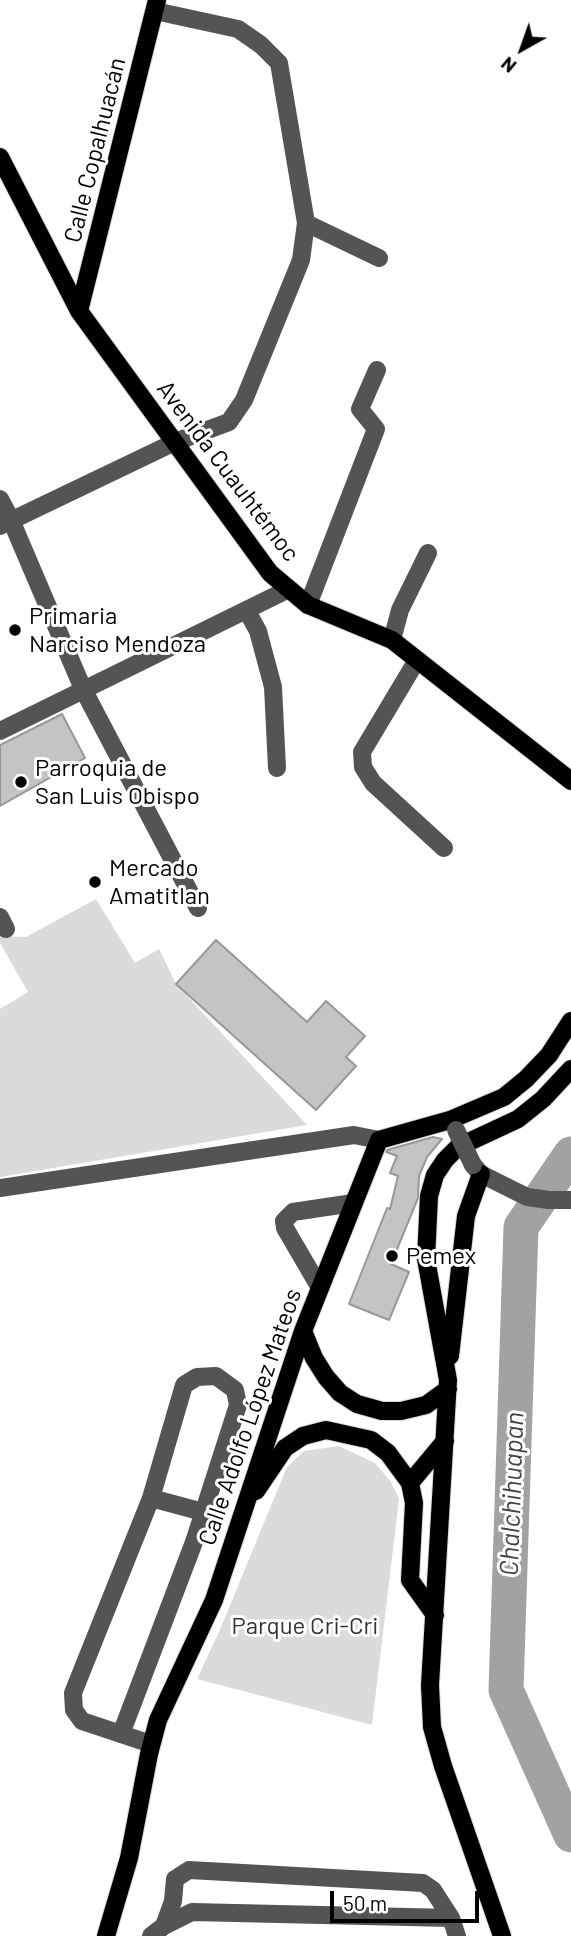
<!DOCTYPE html>
<html>
<head>
<meta charset="utf-8">
<style>
	body { margin:0 }
	#map { position:relative; width:571px; height:1936px; overflow:hidden; background:#fff; font-family:Barlow,sans-serif }
	canvas { display:block }
	.north { position:absolute; left:487px; top:14px; width:70px; height:70px; -webkit-text-stroke:5px #fff; paint-order:stroke; rotate:220deg; font-size:19px; font-weight:700; line-height:28px; text-align:center; color:#000 }
	.north::after { content:''; display:block; margin:auto; width:24px; height:32px; background:#000; clip-path:polygon(50% 0,100% 100%,50% 72%,0 100%) }
	.scale { position:absolute; left:330px; top:1891px; width:149px; height:32px; box-sizing:border-box; border:4px solid #000; border-top:0; padding-left:9px; font-size:21px; line-height:24px; white-space:nowrap; color:#000; -webkit-text-stroke:5px #fff; paint-order:stroke }
</style>
</head>
<body>
<div id="map">
<canvas width="571" height="1936"></canvas>
<div class="north">N</div>
<div class="scale">50 m</div>
</div>
<script>
const ctx = document.querySelector('canvas').getContext('2d');
ctx.lineJoin = 'round';
function paint(path, color) { ctx.fillStyle = color; ctx.fill(path, 'evenodd'); }
const toPath = rows => new Path2D(rows.map(r => 'M' + r).join(''));
function strokePath(path, color, width, dash) { ctx.strokeStyle = color; ctx.lineWidth = width; ctx.lineCap = dash ? 'butt' : 'round'; ctx.setLineDash(dash || []); ctx.stroke(path); }
function label(font, color, halo, rows, align = 'center') {
  ctx.font = font + ' Barlow,sans-serif'; ctx.lineWidth = 6; ctx.setLineDash([]); ctx.textBaseline = 'middle'; ctx.strokeStyle = halo; ctx.fillStyle = color; for (const [text, x, y, turn = 0] of rows) {
    ctx.save(); ctx.translate(x, y); ctx.rotate((+turn || 0) * Math.PI / 180); ctx.textAlign = isNaN(turn) ? turn : align; if (halo) ctx.strokeText(text, 0, 0); ctx.fillText(text, 0, 0); ctx.restore();
  }
}
paint(toPath([
	[96,899,135,963,159,949,176,984,307,1125,0,1177,0,1009,28,992,0,943,0,936,26,937],
	[339,1446,375,1463,391,1482,399,1499,372,1725,197,1679,219,1632,287,1467,304,1451]
]), '#dbdbdb');
strokePath(toPath([
	[571,1154,521,1227,506,1690,571,1835]
]), '#a2a2a2', 35);
const building = toPath([
	[62,714,85,758,0,806,0,745,62,714],
	[216,940,307,1022,326,1001,365,1036,346,1057,356,1066,316,1110,176,984,216,940],
	[433,1137,442,1139,427,1157,419,1176,418,1198,391,1264,409,1272,389,1320,349,1304,387,1208,390,1209,398,1176,390,1173,397,1156,386,1152,387,1150,433,1137]
]);
paint(building, '#c4c4c4');
strokePath(building, '#989898', 2);
const major = toPath([
	[0,157,79,311,270,573,308,605,392,640,571,781],
	[79,311,157,0],
	[303,1331,314,1358,326,1377,340,1393,357,1404,382,1411,401,1411,426,1405,448,1389],
	[450,1356,466,1216,481,1174],
	[410,1483,445,1441],
	[256,1491,285,1448,303,1436,326,1430,371,1440,388,1453,410,1483,414,1503,410,1580,435,1615],
	[106,1936,129,1858,149,1754,158,1720,214,1600,303,1331,379,1140,450,1120,504,1097,526,1079,549,1055,571,1021],
	[502,1936,443,1766,432,1727,430,1685,448,1380,426,1259,429,1196,435,1175,445,1160,458,1147,518,1119,543,1099,571,1069]
]);
strokePath(major, '#dbdbdb', 20);
strokePath(toPath([
	[306,223,379,258],
	[0,499,11,520,83,689,198,908],
	[0,526,175,442,229,422,244,400,301,260,306,223,279,63,261,45,238,29,155,11],
	[308,605,376,429,360,409,377,370],
	[247,611,258,631,273,687,277,768],
	[392,640,400,610,428,553],
	[417,660,362,752,363,767,373,783,444,848],
	[0,731,289,589],
	[0,917,6,929],
	[473,1165,481,1174,527,1197,549,1200,571,1200],
	[0,1188,354,1135,379,1140],
	[320,1288,285,1228,284,1221,293,1212,353,1203],
	[151,1498,203,1512],
	[121,1734,194,1542,238,1405,235,1390,216,1376,197,1377,184,1385,151,1498,73,1693,74,1710,82,1721,151,1744],
	[164,1926,192,1912,451,1918],
	[151,1936,164,1926,173,1901,175,1879,189,1870,423,1883,433,1890,451,1918,457,1936]
]), '#545454', 18);
strokePath(major, '#000', 18);
strokePath(toPath([
	[456,1130,473,1165]
]), '#545454', 18);
for (const [x, y, r, color] of [
	[15,630,7,"#000"],
	[21,782,7,"#000"],
	[95,882,7,"#000"],
	[392,1256,7,"#000"]
]) { const dot = new Path2D(); dot.arc(x, y, r, 0, 2 * Math.PI); ctx.fillStyle = color; ctx.fill(dot); strokePath(dot, '#fff', 2.5); }
label('24px', '#000', '#fff', [
	["Calle Copalhuacán",95,150,-76],
	["Avenida Cuauhtémoc",228,471,53],
	["Calle Adolfo López Mateos",250,1417,-71]
]);
label('24px', '#000', '#fff', [
	["Primaria",29,616],
	["Narciso Mendoza",29,644],
	["Parroquia de",35,768],
	["San Luis Obispo",35,796],
	["Mercado",109,868],
	["Amatitlan",109,896],
	["Pemex",406,1256]
], 'left');
label('24px', '#323232', '#fff', [
	["Parque Cri-Cri",305,1626]
]);
label('italic 26px', '#434343', '#fff', [
	["Chalchihuapan",512,1494,-88]
]);
</script>
</body>
</html>
